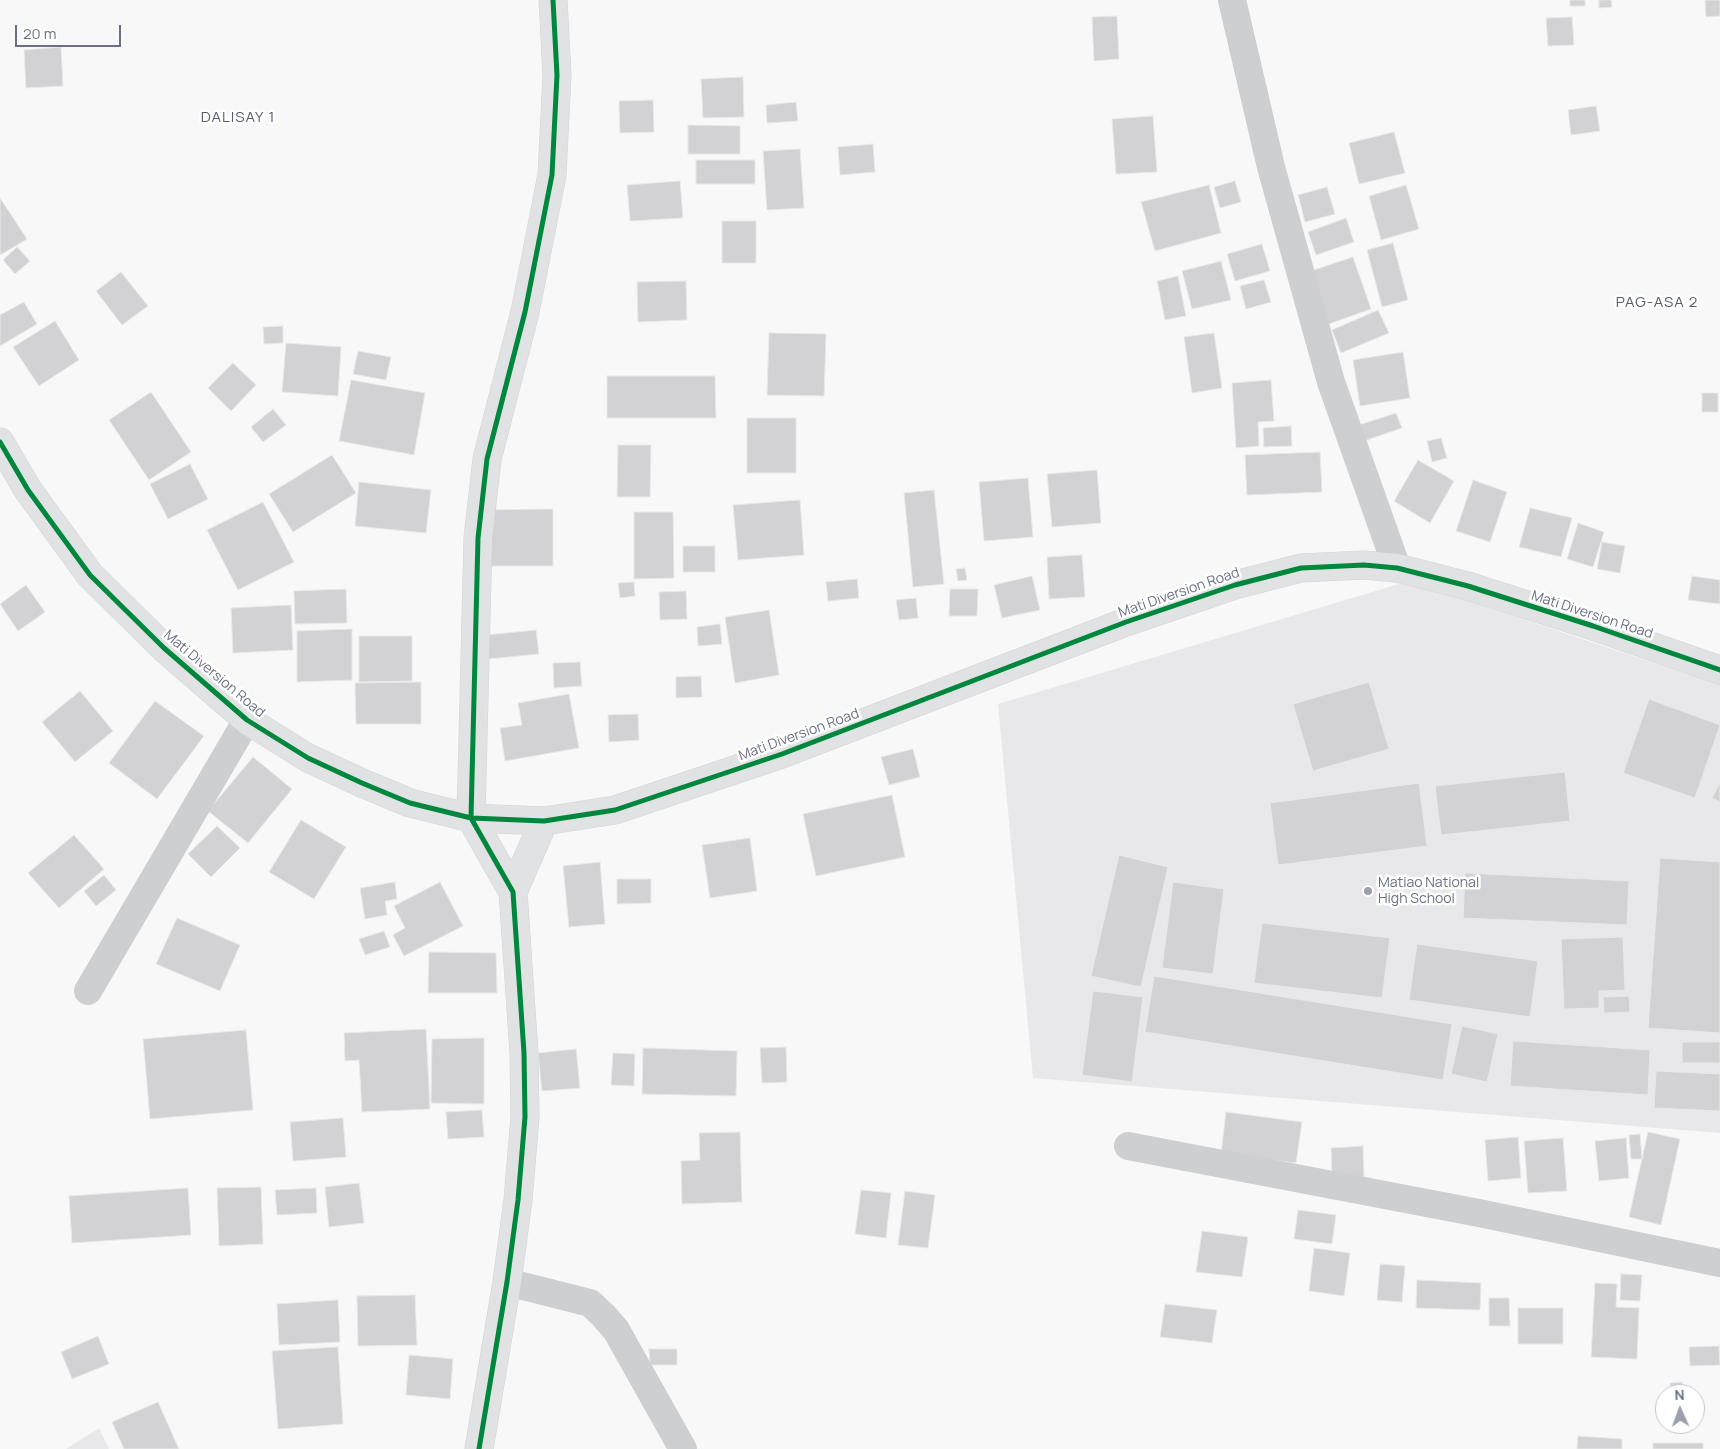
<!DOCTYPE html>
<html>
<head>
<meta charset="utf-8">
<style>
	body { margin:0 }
	#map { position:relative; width:1720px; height:1449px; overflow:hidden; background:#f8f8f8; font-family:Manrope,sans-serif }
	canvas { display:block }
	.north { position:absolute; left:1655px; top:1384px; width:50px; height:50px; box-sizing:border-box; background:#fff; border:1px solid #c4c5ce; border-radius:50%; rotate:358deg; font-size:14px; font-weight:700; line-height:20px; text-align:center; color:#6b6f85 }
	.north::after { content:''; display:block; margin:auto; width:18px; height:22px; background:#9c9fad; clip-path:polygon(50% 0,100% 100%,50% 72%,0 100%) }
	.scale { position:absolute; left:15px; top:25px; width:106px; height:22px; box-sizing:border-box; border:2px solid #6b6f85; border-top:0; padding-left:6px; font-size:15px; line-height:18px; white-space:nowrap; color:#6b6f85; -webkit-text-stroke:4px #fff; paint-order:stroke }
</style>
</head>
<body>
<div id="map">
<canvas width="1720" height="1449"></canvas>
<div class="north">N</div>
<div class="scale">20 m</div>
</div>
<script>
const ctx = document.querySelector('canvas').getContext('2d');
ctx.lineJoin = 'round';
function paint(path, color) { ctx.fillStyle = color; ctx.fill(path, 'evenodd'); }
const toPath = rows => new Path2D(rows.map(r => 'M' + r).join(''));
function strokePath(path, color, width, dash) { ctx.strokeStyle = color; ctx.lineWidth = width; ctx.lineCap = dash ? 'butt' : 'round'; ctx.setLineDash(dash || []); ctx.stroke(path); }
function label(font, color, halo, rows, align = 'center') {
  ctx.font = font + ' Manrope,sans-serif'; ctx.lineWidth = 5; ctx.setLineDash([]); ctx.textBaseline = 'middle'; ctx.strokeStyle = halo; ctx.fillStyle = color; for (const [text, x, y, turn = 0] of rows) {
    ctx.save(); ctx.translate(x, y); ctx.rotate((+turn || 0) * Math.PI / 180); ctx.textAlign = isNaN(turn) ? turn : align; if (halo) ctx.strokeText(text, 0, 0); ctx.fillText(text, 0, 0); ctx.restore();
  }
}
paint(toPath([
	[1409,581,1654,663,1720,684,1720,1133,1033,1078,998,704],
	[99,1428,109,1449,66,1449]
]), '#e8e8ea');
const building = toPath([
	[1570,0,1585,0,1585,6,1570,6,1570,0],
	[1599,0,1611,0,1612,7,1599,8,1599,0],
	[1705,0,1720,0,1720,16,1706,17,1705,0],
	[1117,16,1119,59,1094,61,1092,17,1117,16],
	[1572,17,1574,45,1548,46,1546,18,1572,17],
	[61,47,63,86,26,88,24,50,61,47],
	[743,77,744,117,703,118,701,79,743,77],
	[653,100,654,132,620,133,619,101,653,100],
	[796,102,798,121,767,123,766,105,796,102],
	[1596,106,1600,131,1571,135,1568,110,1596,106],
	[1153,116,1157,172,1116,174,1112,119,1153,116],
	[688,125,740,126,740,154,688,154,688,125],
	[1394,132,1405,173,1359,184,1349,143,1394,132],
	[873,144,875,172,840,175,838,147,873,144],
	[800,149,804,208,767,210,763,151,800,149],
	[696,160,755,160,755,184,696,184,696,160],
	[680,181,683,218,630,221,627,185,680,181],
	[1235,181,1241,202,1220,208,1214,187,1235,181],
	[1209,185,1221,233,1155,251,1141,202,1209,185],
	[1406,185,1419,229,1381,240,1369,196,1406,185],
	[1327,187,1335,214,1305,222,1298,195,1327,187],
	[0,198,27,239,0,255,0,198],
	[1346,218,1354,242,1316,255,1308,232,1346,218],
	[722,221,756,221,756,263,722,263,722,221],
	[1393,243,1408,300,1382,307,1367,250,1393,243],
	[1262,244,1270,271,1235,281,1227,254,1262,244],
	[17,247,30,261,15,274,3,260,17,247],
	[1353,257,1371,309,1326,325,1308,272,1353,257],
	[1221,261,1231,300,1192,309,1182,271,1221,261],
	[121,272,148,306,122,325,96,291,121,272],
	[1178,276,1186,316,1165,320,1157,281,1178,276],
	[1264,280,1271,302,1246,309,1240,286,1264,280],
	[686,281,687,320,638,322,637,282,686,281],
	[24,302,37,324,0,346,0,315,24,302],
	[1378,310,1389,333,1341,353,1332,330,1378,310],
	[55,321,79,360,39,386,13,347,55,321],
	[283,326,283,343,264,344,263,327,283,326],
	[769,333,826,334,824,396,767,395,769,333],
	[1214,333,1222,388,1192,393,1184,337,1214,333],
	[286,343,341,347,338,396,282,392,286,343],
	[358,351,391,357,386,380,353,374,358,351],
	[1403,352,1410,398,1360,406,1353,360,1403,352],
	[233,363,256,385,231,411,208,388,233,363],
	[607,376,715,376,716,418,607,418,607,376],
	[351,380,425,393,414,455,339,441,351,380],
	[1271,380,1274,421,1258,422,1259,446,1236,448,1232,383,1271,380],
	[151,392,191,452,149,480,109,420,151,392],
	[1702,393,1718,393,1718,412,1702,412,1702,393],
	[273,409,286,425,263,442,251,427,273,409],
	[1396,413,1402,428,1364,441,1359,425,1396,413],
	[747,418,796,418,796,473,747,473,747,418],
	[1291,426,1292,446,1264,447,1263,428,1291,426],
	[1441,438,1447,458,1432,462,1427,441,1441,438],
	[618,445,651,445,650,497,617,497,618,445],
	[1320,452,1322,492,1247,495,1245,455,1320,452],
	[332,455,356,493,293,532,269,494,332,455],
	[1418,460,1454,481,1430,523,1394,501,1418,460],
	[190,464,208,499,168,519,150,484,190,464],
	[1097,470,1101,523,1052,527,1047,474,1097,470],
	[1028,478,1033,537,984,541,979,482,1028,478],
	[1473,480,1507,492,1490,542,1456,531,1473,480],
	[359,482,431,490,426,533,355,526,359,482],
	[934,490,944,584,913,587,904,493,934,490],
	[800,500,804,555,738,560,733,505,800,500],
	[263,502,294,562,238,590,207,530,263,502],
	[1530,508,1572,518,1561,557,1519,547,1530,508],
	[553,509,553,566,484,566,484,510,553,509],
	[634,512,673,512,674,578,634,579,634,512],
	[1578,523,1604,532,1593,567,1567,559,1578,523],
	[1602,542,1625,546,1620,573,1597,569,1602,542],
	[683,546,715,546,715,572,683,572,683,546],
	[1082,555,1085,597,1049,599,1047,557,1082,555],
	[965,568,967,580,958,581,956,569,965,568],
	[1032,576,1040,610,1002,618,994,585,1032,576],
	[1692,576,1720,580,1720,604,1688,600,1692,576],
	[857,579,859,598,828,601,826,582,857,579],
	[634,582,635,596,620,598,618,583,634,582],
	[26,585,45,612,18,631,0,604,26,585],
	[346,589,347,623,295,624,294,591,346,589],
	[950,589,978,589,977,616,949,616,950,589],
	[686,591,687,619,660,620,659,592,686,591],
	[916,598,918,618,899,620,896,600,916,598],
	[291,605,293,650,233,653,231,608,291,605],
	[769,610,779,675,735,683,725,617,769,610],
	[720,624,722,644,698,646,697,627,720,624],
	[352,629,352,680,297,682,297,631,352,629],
	[536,630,539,654,488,659,486,635,536,630],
	[359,636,412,636,412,681,359,682,359,636],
	[580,662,582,686,554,688,553,663,580,662],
	[701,676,702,697,676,698,676,677,701,676],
	[421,682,421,724,356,724,355,683,421,682],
	[1369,682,1389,749,1313,771,1293,704,1369,682],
	[80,691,113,731,75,762,42,722,80,691],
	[569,694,579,748,505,761,500,728,522,725,518,703,569,694],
	[1649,699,1720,725,1695,798,1623,773,1649,699],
	[155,701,204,736,157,799,109,763,155,701],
	[638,714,639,740,609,742,608,715,638,714],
	[913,749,920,777,889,785,881,757,913,749],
	[253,757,292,789,248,843,208,811,253,757],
	[1565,772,1570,821,1441,835,1435,786,1565,772],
	[1419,783,1427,846,1278,865,1270,803,1419,783],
	[1720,783,1720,802,1712,798,1720,783],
	[892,795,905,857,816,876,803,814,892,795],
	[301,820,346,847,314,899,269,872,301,820],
	[217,826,240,848,211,877,188,854,217,826],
	[74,835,104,869,59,908,28,873,74,835],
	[750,838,757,891,710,898,702,845,750,838],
	[1119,855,1168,867,1141,987,1091,976,1119,855],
	[1660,858,1720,862,1720,1033,1648,1028,1660,858],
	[600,862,605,924,569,927,563,866,600,862],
	[1465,873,1629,881,1627,925,1463,918,1465,873],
	[104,875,116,890,96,906,84,891,104,875],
	[617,879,651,879,651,903,617,904,617,879],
	[395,882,397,899,385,901,387,915,365,919,360,888,395,882],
	[440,882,463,926,404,956,393,935,405,928,394,906,440,882],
	[1173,882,1224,889,1213,974,1162,968,1173,882],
	[177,918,240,945,220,991,156,964,177,918],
	[1262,923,1390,938,1382,998,1254,983,1262,923],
	[384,931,390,947,365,955,359,939,384,931],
	[1623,937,1625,990,1599,991,1599,1008,1564,1009,1561,939,1623,937],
	[1417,944,1538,961,1530,1017,1409,1000,1417,944],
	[429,952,496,953,497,993,428,993,429,952],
	[1154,976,1452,1024,1443,1080,1145,1032,1154,976],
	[1093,991,1143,997,1132,1082,1082,1075,1093,991],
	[1629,996,1630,1012,1604,1013,1603,997,1629,996],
	[1462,1026,1498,1034,1487,1082,1451,1074,1462,1026],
	[426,1029,430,1109,362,1112,359,1060,345,1061,344,1033,426,1029],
	[246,1030,253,1110,150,1119,143,1039,246,1030],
	[484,1038,484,1104,431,1103,432,1039,484,1038],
	[1513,1041,1650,1050,1648,1095,1510,1086,1513,1041],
	[1682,1042,1720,1042,1720,1063,1682,1063,1682,1042],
	[786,1047,787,1082,762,1083,760,1048,786,1047],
	[643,1048,737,1051,736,1096,642,1094,643,1048],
	[576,1049,580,1088,542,1091,538,1053,576,1049],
	[613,1053,635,1054,634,1086,611,1085,613,1053],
	[1656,1071,1720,1074,1720,1111,1654,1108,1656,1071],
	[482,1110,484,1137,448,1139,446,1112,482,1110],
	[1226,1112,1302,1122,1296,1163,1221,1154,1226,1112],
	[343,1118,346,1157,293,1161,290,1122,343,1118],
	[740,1132,742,1202,682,1204,681,1161,700,1160,699,1133,740,1132],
	[1648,1132,1680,1139,1661,1225,1629,1217,1648,1132],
	[1640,1134,1642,1159,1631,1159,1629,1135,1640,1134],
	[1518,1137,1521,1178,1488,1181,1485,1140,1518,1137],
	[1563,1138,1567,1191,1528,1193,1524,1141,1563,1138],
	[1626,1138,1629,1178,1599,1181,1595,1141,1626,1138],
	[1363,1146,1364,1177,1332,1178,1331,1148,1363,1146],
	[359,1183,364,1223,329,1227,325,1187,359,1183],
	[261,1187,263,1244,219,1246,217,1188,261,1187],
	[188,1188,191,1235,72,1243,69,1196,188,1188],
	[316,1188,317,1213,277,1215,275,1190,316,1188],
	[861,1190,891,1193,886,1238,855,1234,861,1190],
	[905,1191,935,1195,928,1248,898,1245,905,1191],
	[1298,1210,1336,1215,1332,1244,1294,1239,1298,1210],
	[1202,1231,1248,1237,1242,1277,1196,1272,1202,1231],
	[1314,1248,1350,1253,1344,1296,1309,1291,1314,1248],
	[1380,1264,1405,1266,1402,1302,1377,1300,1380,1264],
	[1621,1274,1642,1275,1640,1301,1620,1300,1621,1274],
	[1417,1280,1481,1283,1480,1310,1416,1308,1417,1280],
	[1595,1283,1617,1284,1616,1307,1639,1308,1637,1359,1591,1357,1595,1283],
	[415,1295,417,1345,358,1346,357,1296,415,1295],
	[1489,1298,1509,1298,1510,1326,1489,1326,1489,1298],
	[338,1300,340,1342,279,1345,277,1304,338,1300],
	[1165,1304,1217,1310,1212,1343,1160,1337,1165,1304],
	[1518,1308,1563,1308,1563,1344,1518,1344,1518,1308],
	[98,1336,109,1364,72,1379,61,1352,98,1336],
	[1719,1346,1720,1365,1690,1366,1689,1347,1719,1346],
	[338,1347,343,1424,278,1429,272,1351,338,1347],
	[649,1349,677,1349,677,1365,650,1365,649,1349],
	[409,1355,453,1359,450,1399,406,1395,409,1355],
	[1682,1382,1684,1394,1671,1394,1670,1383,1682,1382],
	[158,1402,179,1449,124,1449,112,1422,158,1402],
	[1578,1436,1622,1439,1622,1449,1577,1449,1578,1436],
	[1653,1443,1703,1443,1703,1449,1653,1449,1653,1443]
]);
paint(building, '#d2d2d4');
strokePath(building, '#e8e8e8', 1);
const secondary = toPath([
	[513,892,544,821],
	[479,1449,507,1282,518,1200,525,1117,524,1053,513,892,471,818,478,538,487,459,525,312,552,175,557,75,553,0]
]);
const highway = toPath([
	[0,442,28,490,90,575,164,648,247,720,308,758,362,783,410,803,471,818,544,821,615,810,782,754,1126,622,1235,585,1301,568,1364,565,1397,568,1468,586,1593,626,1720,670]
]);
strokePath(secondary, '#d4d4d6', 29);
strokePath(highway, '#d4d4d5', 29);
strokePath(toPath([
	[1232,0,1271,167,1331,382,1397,568],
	[88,991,247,720],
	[1128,1146,1479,1213,1720,1263],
	[507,1282,590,1303,603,1315,616,1330,683,1449]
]), '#cecfd1', 28);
strokePath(secondary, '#e1e2e3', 28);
strokePath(highway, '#e1e2e3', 28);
strokePath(toPath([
	[0,442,28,490,90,575,164,648,247,720,308,758,362,783,410,803,471,818,544,821,615,810,782,754,1126,622,1235,585,1301,568,1364,565,1397,568,1468,586,1593,626,1720,670],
	[479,1449,507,1282,518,1200,525,1117,524,1053,513,892,471,818,478,538,487,459,525,312,552,175,557,75,553,0]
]), '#00873e', 5);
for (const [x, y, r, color] of [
	[1368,891,5,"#9c9fad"]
]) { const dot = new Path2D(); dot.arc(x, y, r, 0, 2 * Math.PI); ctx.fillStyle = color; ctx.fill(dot); strokePath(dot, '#fff', 2); }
label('14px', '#6b6f85', '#fff', [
	["Mati Diversion Road",1179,593,-19],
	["Mati Diversion Road",1592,615,18],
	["Mati Diversion Road",214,674,40],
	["Mati Diversion Road",799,735,-20]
]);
label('14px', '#6b6f85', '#fff', [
	["Matiao National",1378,883],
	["High School",1378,899]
], 'left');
ctx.letterSpacing = '1px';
label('15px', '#585b6b', '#fff', [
	["DALISAY 1",238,118],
	["PAG-ASA 2",1657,303]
]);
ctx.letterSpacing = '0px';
</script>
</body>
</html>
